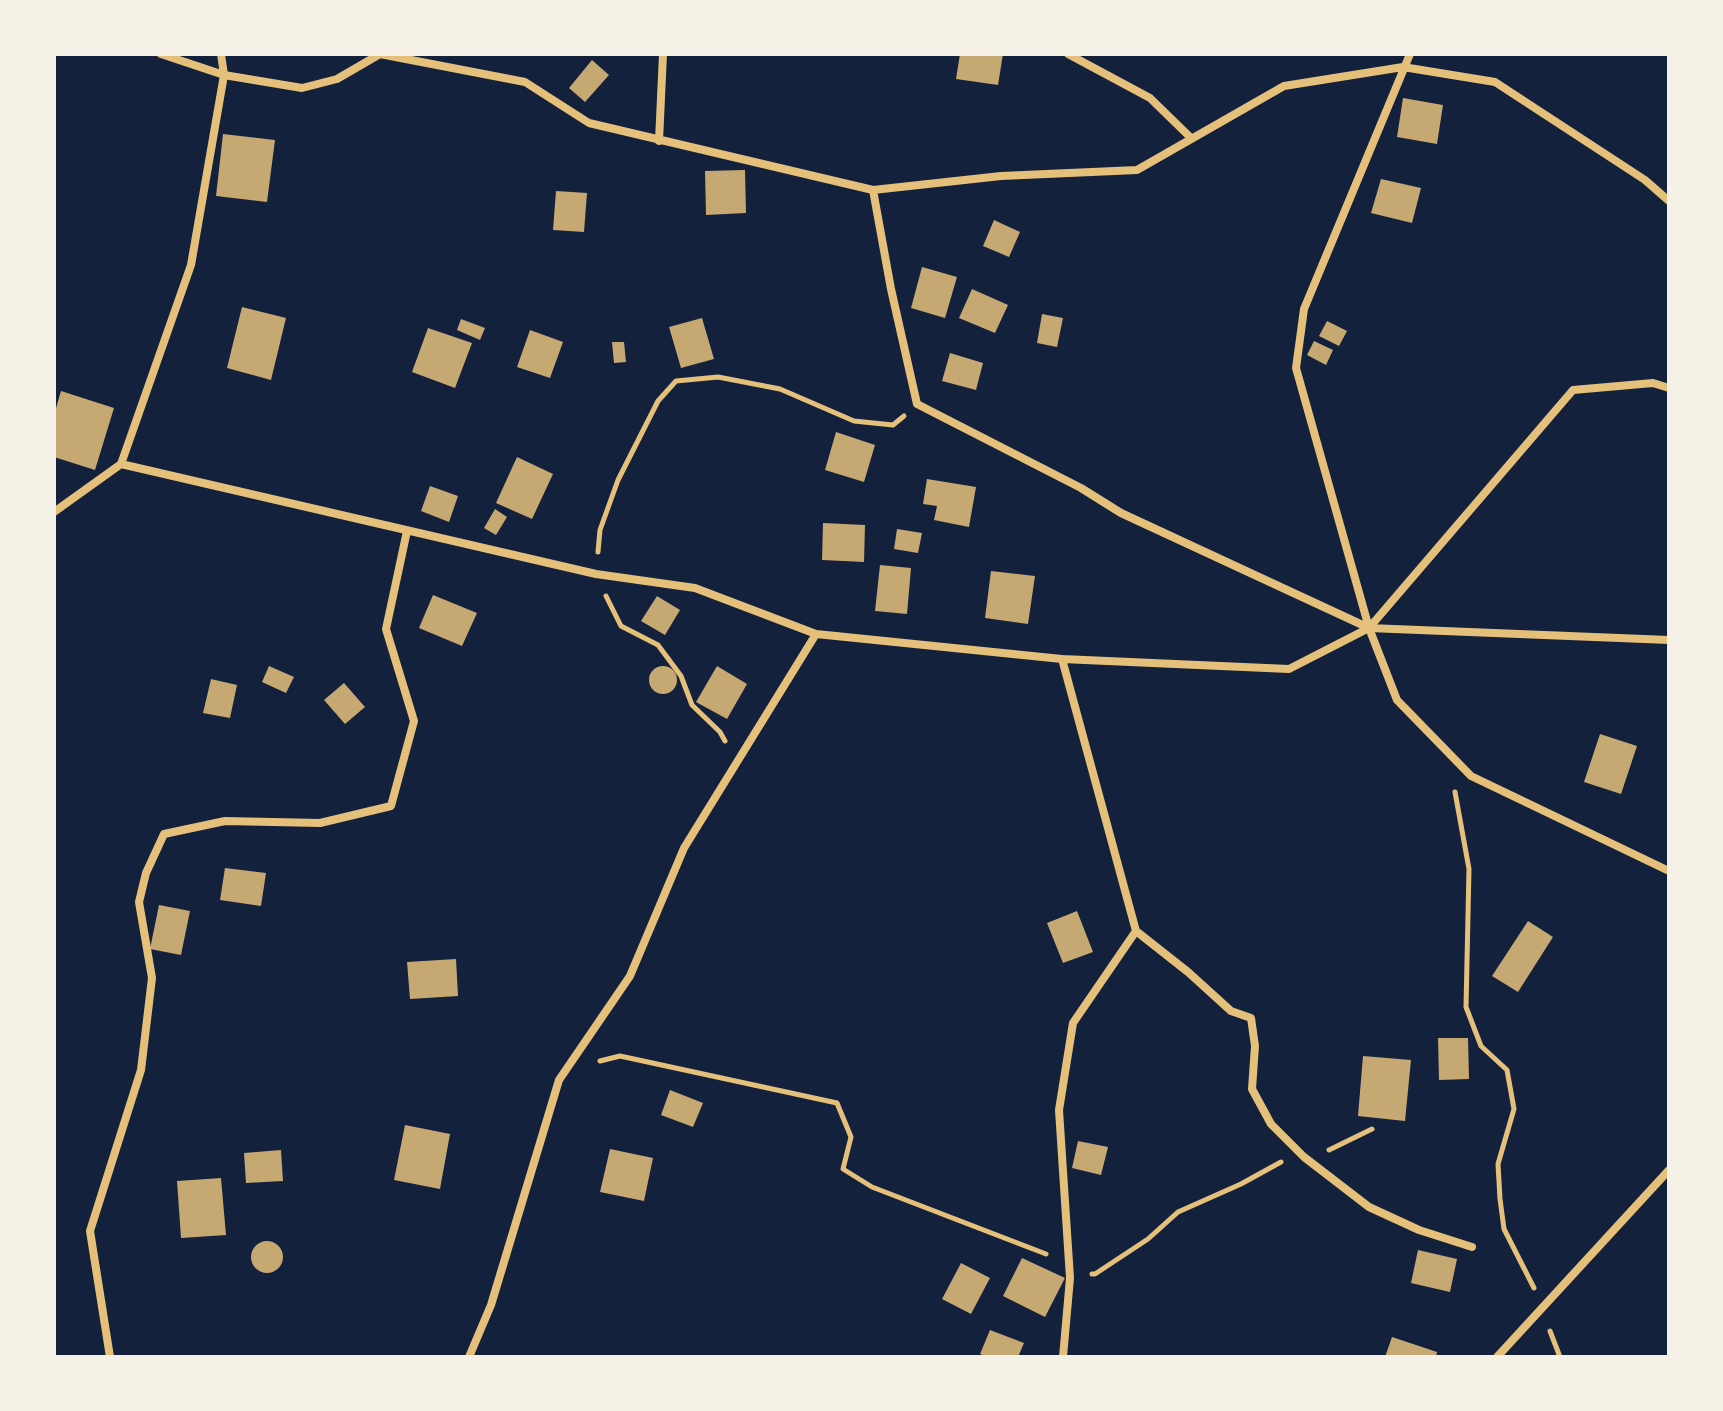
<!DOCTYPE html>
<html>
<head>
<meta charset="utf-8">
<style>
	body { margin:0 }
	#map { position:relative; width:1723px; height:1411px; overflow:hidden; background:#14213d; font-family:"PT Sans",sans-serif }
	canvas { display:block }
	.frame { position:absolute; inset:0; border:56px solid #f6f1e7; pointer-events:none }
</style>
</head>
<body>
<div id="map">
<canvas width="1723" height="1411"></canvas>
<div class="frame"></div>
</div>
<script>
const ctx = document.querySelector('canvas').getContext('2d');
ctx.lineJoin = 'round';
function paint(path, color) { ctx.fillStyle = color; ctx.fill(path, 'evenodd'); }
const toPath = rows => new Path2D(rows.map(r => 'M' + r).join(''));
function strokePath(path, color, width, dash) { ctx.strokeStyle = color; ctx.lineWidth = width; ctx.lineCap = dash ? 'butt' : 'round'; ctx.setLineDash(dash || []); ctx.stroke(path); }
paint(toPath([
	[960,54,1003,54,998,85,956,79],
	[592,60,609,75,585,102,569,88],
	[1403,98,1443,105,1437,144,1397,137],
	[223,134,275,140,267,202,216,196],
	[745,170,746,213,706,215,705,171],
	[1381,179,1421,188,1412,223,1371,213],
	[556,191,587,193,584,232,553,230],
	[994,220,1020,232,1009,257,983,246],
	[922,267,957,277,945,318,911,308],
	[972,289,1008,305,995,333,959,318],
	[242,307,286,318,271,380,227,368],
	[1042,314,1063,318,1057,347,1037,343],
	[702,318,714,359,681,368,669,327],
	[461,319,485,328,480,340,457,330],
	[1327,321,1347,331,1339,346,1319,336],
	[428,328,472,343,455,388,412,372],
	[530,330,563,342,550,378,517,367],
	[1314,341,1333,350,1326,365,1307,355],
	[612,342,624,342,626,362,614,363],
	[950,353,983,363,976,390,942,381],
	[61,391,114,408,95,470,54,457,54,415],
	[836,432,875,445,864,482,825,470],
	[517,457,553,474,532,519,496,503],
	[927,479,976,487,969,527,934,520,937,506,923,504],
	[430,486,458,496,449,522,421,511],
	[495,509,507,517,496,535,484,528],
	[823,523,865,525,864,562,822,560],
	[897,529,922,533,918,553,894,549],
	[880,565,911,568,907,614,875,611],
	[991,571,1035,576,1028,624,985,618],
	[433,595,477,613,462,646,419,628],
	[657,596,680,610,665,635,641,621],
	[269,666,294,677,286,693,262,682],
	[717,666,747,684,727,719,696,702],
	'649 680a14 14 0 1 1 28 0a14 14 0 1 1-28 0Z',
	[211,679,237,685,230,718,203,713],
	[344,683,365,707,345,724,324,700],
	[1600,734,1637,746,1621,794,1584,782],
	[225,868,266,873,261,906,220,900],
	[159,905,190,911,181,955,150,949],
	[1077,911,1093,952,1063,963,1047,923],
	[1528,921,1553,937,1518,992,1492,976],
	[456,959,458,996,410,999,407,962],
	[1438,1038,1468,1038,1469,1079,1439,1080],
	[1363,1056,1411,1060,1405,1121,1358,1116],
	[670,1090,703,1103,693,1127,661,1115],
	[405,1125,450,1134,440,1189,394,1180],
	[1078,1141,1108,1147,1101,1175,1072,1168],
	[610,1149,653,1158,644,1201,600,1192],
	[281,1150,283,1181,246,1183,244,1153],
	[221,1178,226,1235,181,1238,177,1181],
	'251 1257a16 16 0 1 1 32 0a16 16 0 1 1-32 0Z',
	[1418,1250,1457,1259,1450,1292,1411,1283],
	[1022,1258,1065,1278,1045,1317,1003,1296],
	[961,1263,990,1278,971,1314,942,1299],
	[990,1330,1024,1343,1018,1357,987,1357,980,1354],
	[1392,1337,1437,1352,1436,1357,1385,1357]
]), '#c6a872');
strokePath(toPath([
	[598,552,600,530,618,480,658,401,676,381,718,377,780,389,854,421,893,425,904,416],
	[606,596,621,626,658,645,681,676,692,705,720,732,725,741],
	[1455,792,1469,869,1466,1007,1481,1046,1507,1070,1514,1109,1498,1164,1500,1199,1504,1229,1534,1288],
	[600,1061,620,1056,837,1103,851,1137,843,1169,872,1187,1046,1254],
	[1329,1150,1372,1129],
	[1092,1274,1095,1274,1148,1239,1178,1212,1241,1184,1281,1162],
	[1550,1331,1560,1357]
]), '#e5c07b', 5);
strokePath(toPath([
	[161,54,224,75,302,88,337,79,380,54,525,82,589,123,873,190,891,289,917,404,1081,488,1121,513,1369,628,1669,640],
	[1068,54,1150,98,1190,137],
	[1410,54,1304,309,1296,368,1369,628,1397,700,1471,776,1669,871],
	[659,141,663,54],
	[873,190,1001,176,1137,170,1284,86,1403,67,1495,82,1645,180,1669,201],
	[121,464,596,574,695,588,816,634,1062,659,1289,669,1369,628,1573,390,1653,383,1669,388],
	[54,512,121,464,191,265,224,75,221,54],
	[1062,659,1136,931,1073,1023,1059,1110,1070,1278,1063,1357],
	[1136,931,1188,972,1231,1011,1251,1018,1255,1046,1252,1089,1271,1124,1304,1157,1369,1207,1419,1230,1472,1247],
	[110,1357,90,1231,141,1070,152,978,139,902,146,873,164,834,225,821,320,823,391,806,414,721,386,629,407,531],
	[469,1357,491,1305,559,1080,630,976,684,848,816,634],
	[1497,1357,1669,1170]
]), '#e5c07b', 8);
</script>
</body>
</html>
